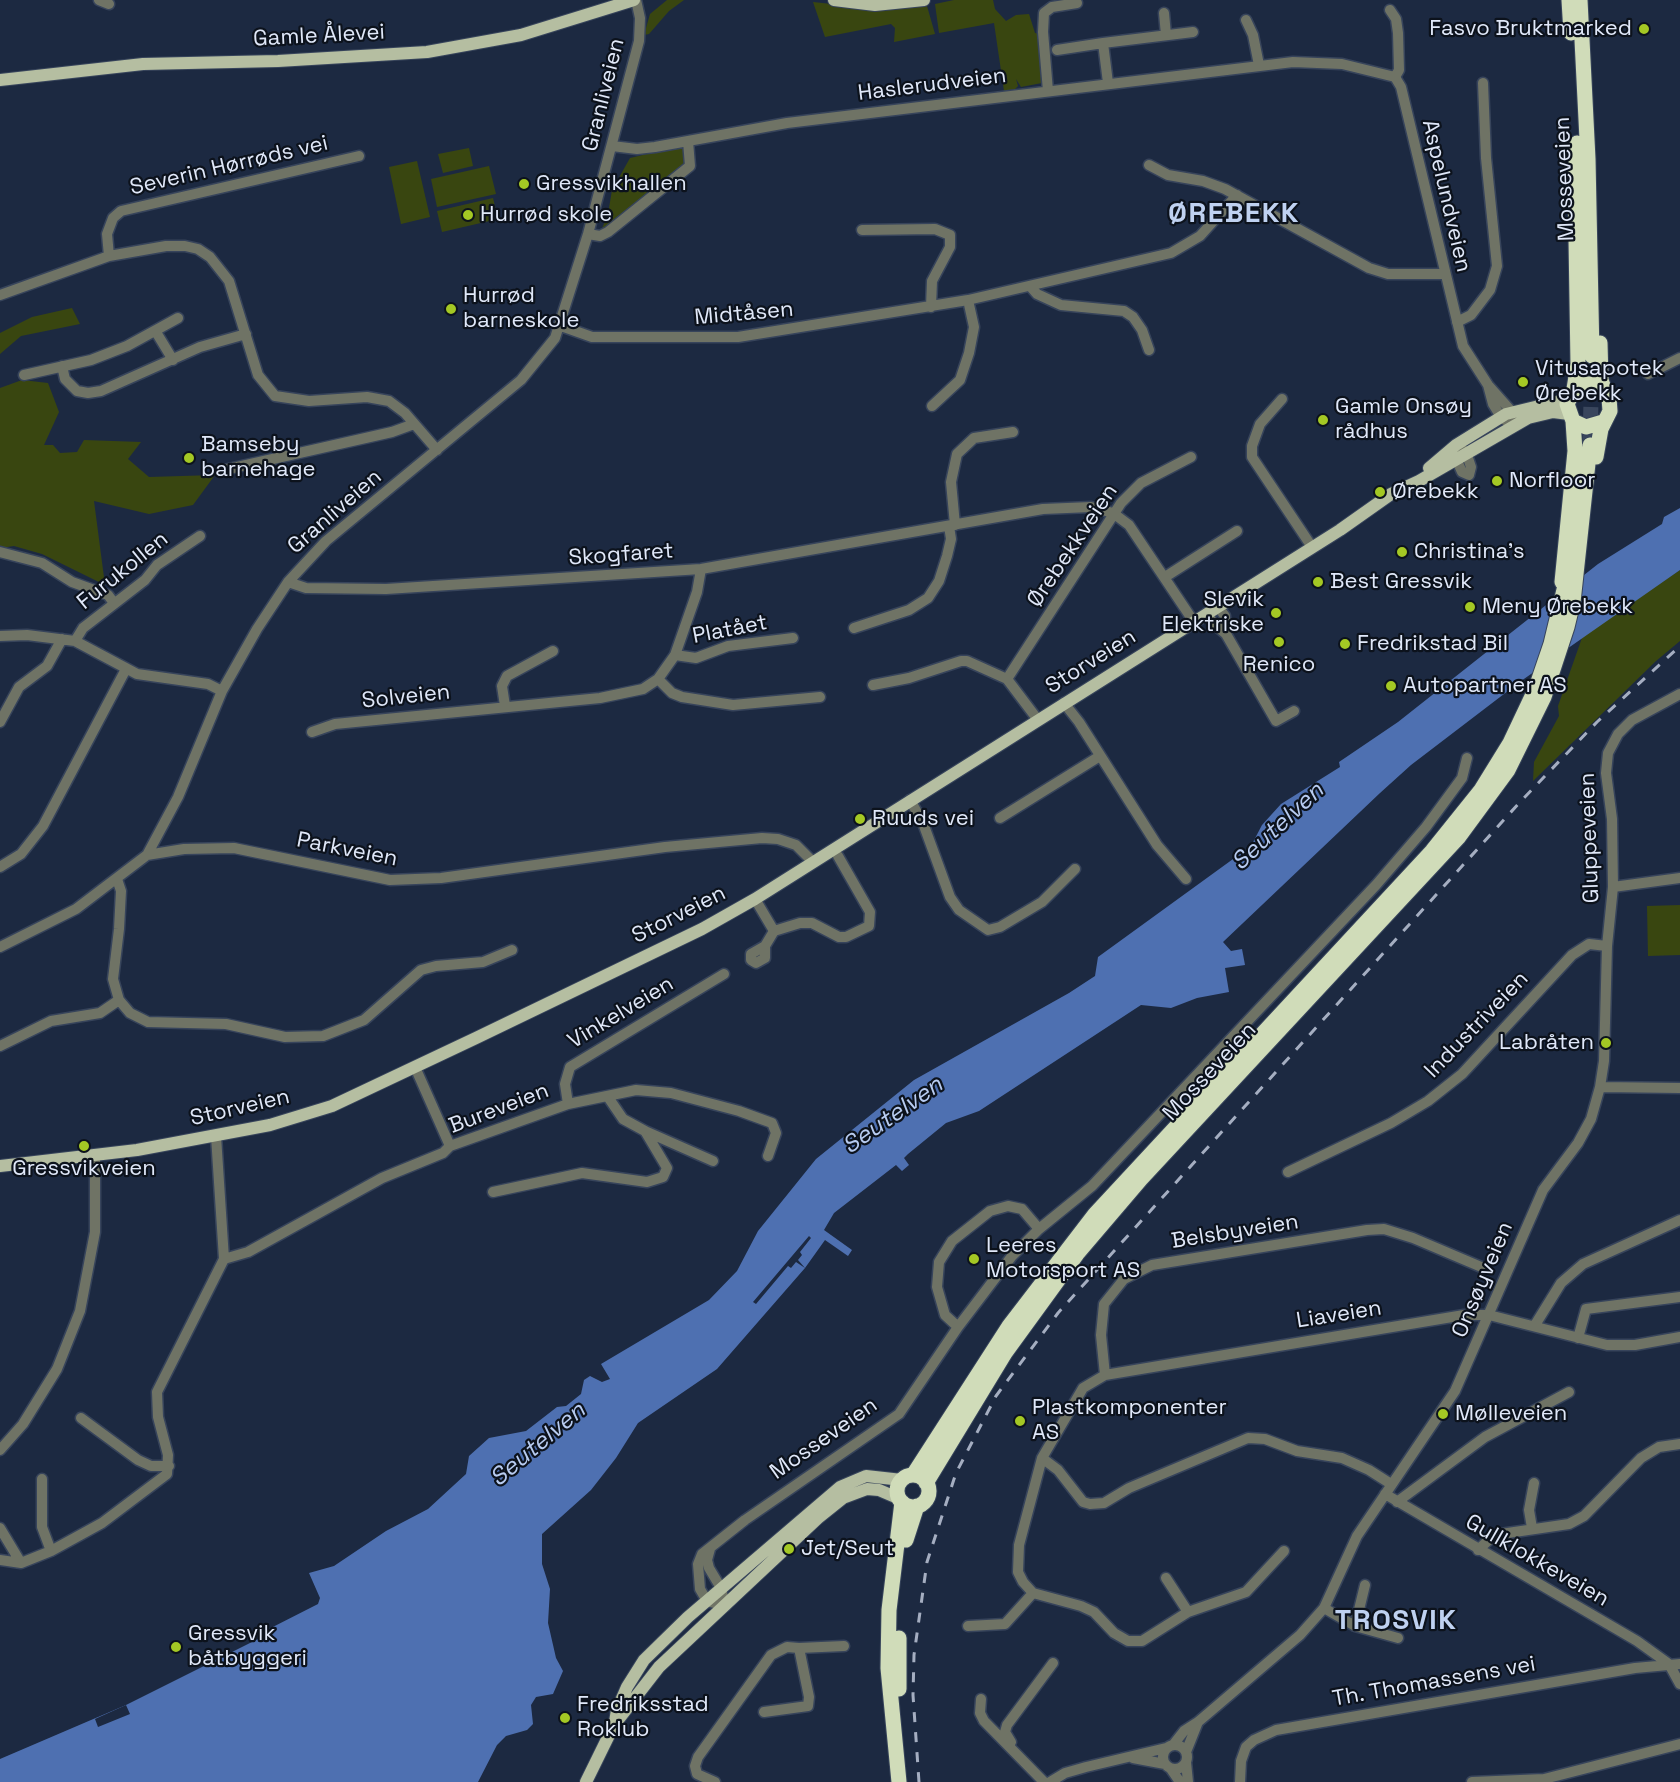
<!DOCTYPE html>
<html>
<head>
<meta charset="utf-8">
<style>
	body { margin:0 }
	canvas { display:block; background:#1c2941 }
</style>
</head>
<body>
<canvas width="1680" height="1782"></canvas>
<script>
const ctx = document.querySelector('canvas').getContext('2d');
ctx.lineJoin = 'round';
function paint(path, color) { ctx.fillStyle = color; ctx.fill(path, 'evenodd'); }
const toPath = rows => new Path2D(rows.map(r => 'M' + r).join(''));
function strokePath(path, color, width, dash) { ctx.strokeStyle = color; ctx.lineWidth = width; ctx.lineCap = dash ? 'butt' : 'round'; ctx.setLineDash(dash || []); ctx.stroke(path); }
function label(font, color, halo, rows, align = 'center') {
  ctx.font = font + ' "Space Grotesk",sans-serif'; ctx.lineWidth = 4.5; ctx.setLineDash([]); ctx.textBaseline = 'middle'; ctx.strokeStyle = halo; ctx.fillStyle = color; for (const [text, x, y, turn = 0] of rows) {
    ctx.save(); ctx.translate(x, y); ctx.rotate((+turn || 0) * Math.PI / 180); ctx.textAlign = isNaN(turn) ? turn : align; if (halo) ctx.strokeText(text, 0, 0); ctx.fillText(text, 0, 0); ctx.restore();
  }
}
paint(toPath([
	[667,0,684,0,669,11,649,34,644,35,650,14],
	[954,0,993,0,995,9,1006,21,1016,15,1029,14,1035,33,1040,34,1042,83,1021,87,1016,79,1018,86,1015,89,1004,91,994,23,939,33,935,4],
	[813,2,887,10,927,6,935,34,894,42,895,28,891,24,825,37],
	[686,145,686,164,601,231,608,214,612,190,630,158],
	[469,148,473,166,443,173,438,154],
	[417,161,430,217,401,224,389,167],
	[489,166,496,194,437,207,431,179],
	[493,198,498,219,442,232,437,211],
	[72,308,80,324,21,336,0,354,0,333,32,317],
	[22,380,48,383,59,412,44,445,53,445,60,453,77,452,84,440,141,442,128,459,149,477,215,475,193,505,149,514,94,501,105,585,42,554,14,546,0,548,0,388],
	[1680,570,1680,641,1656,661,1533,781,1534,762,1559,716,1558,706,1583,635],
	[1680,905,1680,955,1648,956,1647,906]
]), '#394610');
paint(toPath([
	[1680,508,1680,570,1521,681,1411,765,1380,793,1223,942,1231,951,1242,949,1245,965,1225,968,1229,992,1197,998,1171,1008,1141,1005,979,1111,946,1123,908,1154,904,1158,909,1165,902,1171,896,1165,834,1213,824,1230,852,1250,848,1256,825,1240,805,1268,717,1369,638,1423,616,1458,591,1490,542,1534,542,1564,550,1589,548,1623,556,1658,563,1671,553,1694,536,1697,531,1705,533,1724,527,1730,506,1736,497,1745,478,1782,0,1782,0,1759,126,1705,260,1638,259,1634,318,1604,320,1598,309,1573,334,1566,386,1531,428,1509,466,1474,469,1456,489,1438,526,1431,557,1407,566,1406,581,1394,584,1380,590,1376,602,1382,610,1379,601,1364,709,1300,737,1271,758,1231,816,1159,914,1080,1069,993,1095,976,1098,957,1251,846,1262,825,1281,804,1340,767,1339,762,1398,722,1598,564,1662,524,1664,517]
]), '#4e70b1');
paint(toPath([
	[809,1236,811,1238,800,1252,802,1255,798,1260,805,1268,796,1262,791,1268,788,1266,756,1304,753,1302],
	[126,1705,130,1714,98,1727,95,1719]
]), '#1c2941');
strokePath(toPath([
	[1590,445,1592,356]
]), '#39465d', 15, [15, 8]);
const minor = toPath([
	[99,0,109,4],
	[1390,10,1396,19,1398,33,1399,70,1395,77,1401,87,1463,346,1488,385,1512,412,1513,425],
	[1164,13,1166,35],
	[1246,20,1253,35,1259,65],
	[1057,50,1103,43],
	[1108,83,1103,43,1193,32],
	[1048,91,1043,32,1044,13,1052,7,1077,3],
	[612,146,637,149,655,147,787,123,1293,62,1342,64,1395,77],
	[1149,165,1168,175,1203,181,1225,189,1369,268,1388,274,1444,274],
	[862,230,935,229,950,235,950,247,932,281,931,307],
	[588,234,600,236,608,232,690,166,688,141],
	[109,256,107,234,113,218,121,211,359,156],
	[1030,286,1037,294,1061,305,1124,311,1133,317,1142,330,1149,350],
	[0,295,109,256,166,246,185,246,198,249,210,257,229,281,258,375,275,396,309,401,367,397,389,401,405,413,437,450],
	[1457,322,1471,315,1490,290,1497,266,1486,158,1483,83],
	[561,326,592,337,738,337,968,300,1171,253,1200,236,1237,195],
	[156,332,173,360],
	[62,366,65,379,77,391,88,393,101,391,200,347,246,334],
	[1648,374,1680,358],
	[24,375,91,360,127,346,178,318],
	[1488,385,1493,404,1501,417,1508,422],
	[1282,399,1260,424,1252,446,1252,457,1312,547],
	[932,406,960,380,969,353,974,327,968,300],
	[1454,454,1462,472,1469,475,1471,467,1466,452,1461,449],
	[224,470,392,432,414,424],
	[955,525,951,482,957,454,974,438,1013,432],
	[0,552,42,563,72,582,108,595,114,603],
	[1165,577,1237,531],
	[288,582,306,588,386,589,701,569,1043,509,1091,507,1113,513,1129,525,1194,622],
	[1218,607,1225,616,1226,634],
	[1207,613,1213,623,1226,634,1276,721,1294,711],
	[854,628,909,610,928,598,939,581,947,556,951,539,949,526],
	[0,636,27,635,75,641,137,674,208,684,222,691],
	[75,641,83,628,145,580,157,565,200,536],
	[675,655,696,658,728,646,793,638],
	[658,679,672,693,682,697,733,705,820,697],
	[1007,679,1121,503,1141,483,1191,457],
	[873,685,909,678,961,661,967,661,1007,679,1038,720],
	[1064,703,1079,722,1157,845,1186,879],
	[505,706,502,686,507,676,553,651],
	[0,722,19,687,47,666,62,639],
	[312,732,335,724,600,698,643,689,658,679,675,655,697,592,701,569],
	[910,800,923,823,950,897,959,910,988,930,1000,927,1042,902,1075,869],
	[1000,818,1100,756],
	[147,855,178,797,222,691,257,629,288,582,326,541,521,380,555,338,588,234,639,41,640,18,636,0],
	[0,867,21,854,43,826,126,669],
	[1613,887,1680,878],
	[755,899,774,931,765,946,751,954,751,960,756,963,765,958,765,946],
	[774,931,800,923,812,923,839,937,846,937,869,926,870,912,838,856],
	[0,947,76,909,147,855,184,849,234,848,390,880,441,878,665,847,762,838,778,839,796,845,813,862],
	[119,1000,130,1013,148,1022,226,1024,285,1037,323,1036,364,1020,421,970,436,966,483,962,512,950],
	[0,1046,51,1021,100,1013,119,1000,113,979,119,929,121,891,117,879],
	[415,1067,450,1146],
	[1600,1087,1680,1088],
	[568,1104,565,1084,570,1067,724,974],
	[645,1131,713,1161],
	[1288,1172,1391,1123,1428,1101,1462,1074,1572,955,1589,944,1607,946],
	[493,1192,582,1173,647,1182,663,1177,667,1168,645,1131,623,1119,608,1097],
	[224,1259,248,1252,382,1178,443,1153,450,1146,568,1104,636,1090,671,1093,739,1111,772,1123,776,1133,768,1156],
	[1535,1325,1561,1283,1583,1264,1680,1220],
	[958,1327,945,1315,937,1287,939,1262,952,1241,990,1211,1008,1206,1022,1209,1039,1229],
	[1578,1338,1586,1309,1680,1297],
	[1105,1375,1101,1335,1104,1304,1124,1279,1152,1265,1367,1230,1384,1229,1413,1238,1486,1269],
	[81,1418,138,1460,151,1466,169,1466],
	[0,1450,23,1424,57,1369,80,1311,95,1232,95,1156],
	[1042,1458,1058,1470,1083,1502,1090,1504,1104,1503,1129,1488,1248,1438,1265,1439,1297,1451,1342,1458,1369,1470,1391,1484],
	[42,1479,42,1527,51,1551],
	[1385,1494,1637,1641,1669,1664,1680,1684],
	[1397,1502,1485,1437,1569,1392],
	[0,1528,21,1563],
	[1532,1528,1529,1510,1534,1483],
	[710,1549,707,1560,709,1568,721,1588,725,1606,707,1601,700,1589,698,1564,702,1554,745,1520,899,1414,958,1327,1012,1256,1039,1229,1092,1186,1376,885,1426,827,1462,778,1467,758],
	[1478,1550,1494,1535,1569,1524,1584,1516,1641,1458,1659,1447,1680,1444],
	[1284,1551,1246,1592,1188,1612,1142,1641,1128,1641,1114,1633,1094,1612,1081,1606,1033,1593,1023,1582,1018,1572,1019,1545,1042,1458,1083,1388,1105,1375,1464,1315,1489,1315,1607,1345,1635,1345,1680,1337],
	[0,1560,21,1563,51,1551,102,1523,167,1474,168,1455,158,1417,157,1392,224,1259,216,1136],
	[1166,1578,1188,1612],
	[1324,1608,1355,1626,1398,1638],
	[968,1626,1005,1624,1033,1593],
	[1355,1626,1365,1585],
	[799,1648,844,1646],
	[981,1699,980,1713,984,1721,1044,1782],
	[1011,1742,1005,1732,1007,1725,1053,1663],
	'1163 1757a12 12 0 1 1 24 0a12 12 0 1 1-24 0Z',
	[1173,1745,1184,1731,1198,1722,1300,1635,1324,1608,1357,1536,1455,1391,1543,1190,1578,1143,1591,1119,1600,1087,1604,1061,1607,946,1613,887,1612,819,1606,773,1608,753,1618,734,1632,720,1680,694],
	[1186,1752,1198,1722],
	[1133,1758,1165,1764],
	[1186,1762,1188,1782],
	[1171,1769,1180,1782],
	[715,1782,697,1774,695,1766,698,1757,771,1655,787,1647,799,1648,809,1697,808,1706,764,1712],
	[1050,1782,1065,1773,1086,1767,1166,1748],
	[1240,1782,1241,1761,1246,1747,1254,1740,1276,1730,1635,1668,1680,1664],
	[1472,1782,1544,1779,1680,1744]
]);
const major = toPath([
	[834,0,875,5,924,0],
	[0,80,143,64,278,61,427,52,521,35,634,0],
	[1429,468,1456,445,1506,414,1568,399],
	[0,1166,137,1150,270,1125,332,1106,476,1038,702,929,755,899,1340,530,1391,494,1419,481,1528,418,1553,412,1569,414],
	[615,1722,617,1710,627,1687,644,1660,688,1617,840,1487,866,1476,902,1480],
	[586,1782,614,1725,659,1667,818,1518,843,1498,867,1489,879,1490,900,1499]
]);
const highway = toPath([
	[1569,0,1571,33],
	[1580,0,1588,159,1592,356],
	[1600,343,1601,380,1605,391],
	[1574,389,1578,364,1575,176,1577,143],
	[1596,457,1601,429,1610,411,1609,398,1605,391,1594,384,1586,384,1574,389,1567,404,1573,421,1586,427,1603,422],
	[1562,582,1575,451,1573,421],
	[913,1475,1009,1326,1095,1214,1432,851,1481,790,1510,743,1536,688,1551,644,1568,573],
	'897 1491a16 16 0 1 1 32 0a16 16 0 1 1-32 0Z',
	[926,1483,1005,1353,1077,1254,1141,1179,1458,838,1508,770,1544,697,1567,627,1573,602,1590,445],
	[906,1540,917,1506],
	[899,1638,899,1689],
	[899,1782,888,1668,889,1610,902,1502]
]);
strokePath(minor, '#37445b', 13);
strokePath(major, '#37445b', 14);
strokePath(highway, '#37445b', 17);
strokePath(minor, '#6f7365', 10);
strokePath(major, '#b5bea1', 12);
strokePath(highway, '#d0dcb9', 15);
strokePath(toPath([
	[919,1782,913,1695,914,1655,927,1562,956,1473,996,1396,1058,1313,1520,802,1597,722,1680,646]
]), '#a5aec1', 3, [10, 10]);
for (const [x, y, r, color] of [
	[1644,29,6,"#a4c824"],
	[524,184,6,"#a4c824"],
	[468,215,6,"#a4c824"],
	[451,309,6,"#a4c824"],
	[1523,382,6,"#a4c824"],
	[1323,420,6,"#a4c824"],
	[189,458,6,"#a4c824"],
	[1497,481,6,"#a4c824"],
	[1380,492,6,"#a4c824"],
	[1402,552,6,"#a4c824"],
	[1318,582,6,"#a4c824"],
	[1470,607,6,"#a4c824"],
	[1276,613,6,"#a4c824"],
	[1279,642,6,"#a4c824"],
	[1345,644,6,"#a4c824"],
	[1391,686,6,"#a4c824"],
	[860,819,6,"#a4c824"],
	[1606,1043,6,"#a4c824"],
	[84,1146,6,"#a4c824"],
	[974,1259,6,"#a4c824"],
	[1443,1414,6,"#a4c824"],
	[1020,1421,6,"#a4c824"],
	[789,1549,6,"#a4c824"],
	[176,1647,6,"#a4c824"],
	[565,1718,6,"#a4c824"]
]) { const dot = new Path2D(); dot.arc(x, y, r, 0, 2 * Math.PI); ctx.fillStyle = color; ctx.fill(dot); strokePath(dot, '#0c121c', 2); }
label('22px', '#e0e8f9', '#0c121c', [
	["Fasvo Bruktmarked",1632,29,"right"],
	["Gressvikhallen",536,184],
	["Hurrød skole",480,215],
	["Hurrød",463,296],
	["barneskole",463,321],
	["Vitusapotek",1535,369],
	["Ørebekk",1535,394],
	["Gamle Onsøy",1335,407],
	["rådhus",1335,432],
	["Bamseby",201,445],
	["barnehage",201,470],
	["Norfloor",1509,481],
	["Ørebekk",1392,492],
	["Christina's",1414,552],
	["Best Gressvik",1330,582],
	["Slevik",1264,600,"right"],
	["Elektriske",1264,625,"right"],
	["Meny Ørebekk",1482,607],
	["Fredrikstad Bil",1357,644],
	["Renico",1279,665,"center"],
	["Autopartner AS",1403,686],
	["Ruuds vei",872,819],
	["Labråten",1594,1043,"right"],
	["Gressvikveien",84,1169,"center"],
	["Leeres",986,1246],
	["Motorsport AS",986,1271],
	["Plastkomponenter",1032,1408],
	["AS",1032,1433],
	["Mølleveien",1455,1414],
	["Jet/Seut",801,1549],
	["Gressvik",188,1634],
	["båtbyggeri",188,1659],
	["Fredriksstad",577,1705],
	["Roklub",577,1730]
], 'left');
label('22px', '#e0e8f9', '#0c121c', [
	["Gamle Ålevei",319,36,-3],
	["Haslerudveien",932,85,-7],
	["Granliveien",604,95,-76],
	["Severin Hørrøds vei",229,166,-13],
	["Mosseveien",1565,179,-92],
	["Aspelundveien",1446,196,77],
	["Midtåsen",744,314,-5],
	["Granliveien",335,512,-41],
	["Ørebekkveien",1073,546,-56],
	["Skogfaret",621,555,-4],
	["Furukollen",123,571,-39],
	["Platået",730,630,-11],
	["Storveien",1091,662,-32],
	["Solveien",406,697,-6],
	["Gluppeveien",1590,838,-92],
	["Parkveien",347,850,11],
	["Storveien",679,915,-27],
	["Vinkelveien",621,1013,-31],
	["Industriveien",1477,1025,-46],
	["Mosseveien",1210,1072,-47],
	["Storveien",240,1108,-13],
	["Bureveien",499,1109,-21],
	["Belsbyveien",1235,1232,-9],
	["Onsøyveien",1483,1280,-67],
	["Liaveien",1339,1315,-9],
	["Mosseveien",824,1439,-35],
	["Gullklokkeveien",1537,1561,30],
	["Th. Thomassens vei",1434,1682,-10]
]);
label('italic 24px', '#b8ccf1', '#0c121c', [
	["Seutelven",1278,827,-43],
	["Seutelven",893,1116,-35],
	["Seutelven",538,1445,-40]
]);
ctx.letterSpacing = '1.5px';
label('bold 28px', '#bfd1f0', '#0c121c', [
	["ØREBEKK",1234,214],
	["TROSVIK",1396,1621]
]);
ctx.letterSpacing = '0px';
</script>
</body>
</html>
